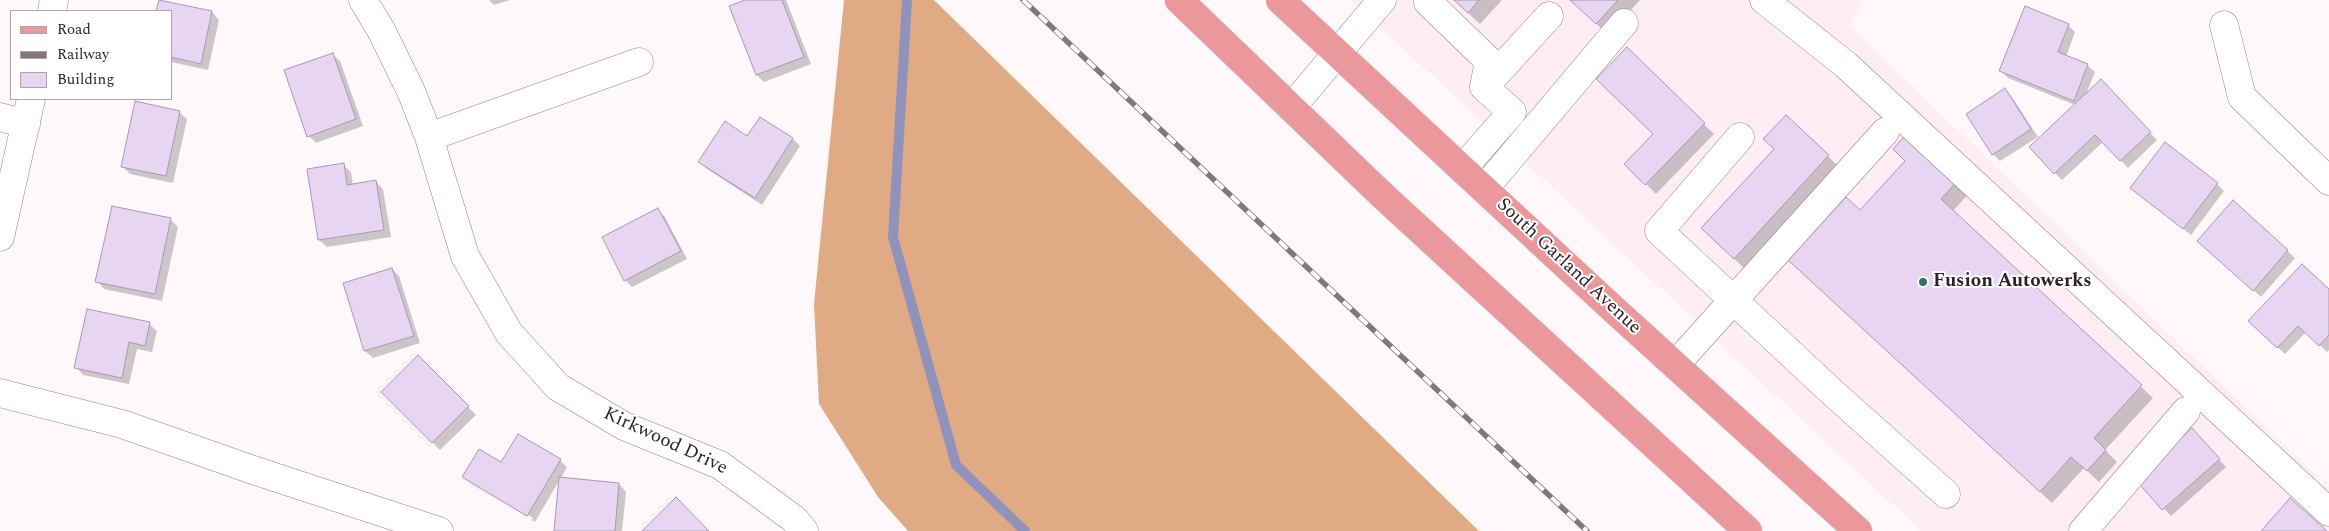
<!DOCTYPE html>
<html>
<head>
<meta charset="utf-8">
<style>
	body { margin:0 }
	#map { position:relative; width:2329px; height:531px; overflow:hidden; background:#fff8fb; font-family:Spectral,serif }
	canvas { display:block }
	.legend { position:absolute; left:10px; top:10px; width:162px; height:90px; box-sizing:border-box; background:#fff; border:1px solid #aba7a9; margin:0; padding:6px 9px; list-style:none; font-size:15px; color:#2e2228 }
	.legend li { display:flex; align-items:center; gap:10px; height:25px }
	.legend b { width:25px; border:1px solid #aba7a9 }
</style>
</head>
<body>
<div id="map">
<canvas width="2329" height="531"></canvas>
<ul class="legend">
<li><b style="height:6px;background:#ea989b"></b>Road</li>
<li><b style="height:6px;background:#81777c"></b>Railway</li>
<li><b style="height:14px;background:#e7d5f2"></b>Building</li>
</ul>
</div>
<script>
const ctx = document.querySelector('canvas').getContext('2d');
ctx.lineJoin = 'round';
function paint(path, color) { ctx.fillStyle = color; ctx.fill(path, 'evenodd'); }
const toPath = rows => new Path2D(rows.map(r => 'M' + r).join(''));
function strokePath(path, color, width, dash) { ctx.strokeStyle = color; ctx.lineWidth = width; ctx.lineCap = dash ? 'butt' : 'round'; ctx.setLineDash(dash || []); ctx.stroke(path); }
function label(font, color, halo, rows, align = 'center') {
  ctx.font = font + ' Spectral,serif'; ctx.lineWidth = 4; ctx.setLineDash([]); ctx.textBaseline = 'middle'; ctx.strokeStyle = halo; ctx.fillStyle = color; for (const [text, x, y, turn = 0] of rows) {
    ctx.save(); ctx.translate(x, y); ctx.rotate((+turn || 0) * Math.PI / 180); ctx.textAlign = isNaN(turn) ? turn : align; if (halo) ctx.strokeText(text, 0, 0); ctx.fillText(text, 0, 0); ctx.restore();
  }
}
paint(toPath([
	[1351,0,1861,0,1850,26,2329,488,2329,531,1921,531]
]), '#feedf5');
paint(toPath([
	[844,0,934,0,1479,531,908,531,878,497,819,404,814,304]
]), '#e0aa85');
paint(toPath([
	[489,0,510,0,494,5],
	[748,0,786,0,811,64,764,82,757,75],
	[1454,0,1502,0,1480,24],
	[1572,0,1640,0,1608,35],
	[160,1,212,12,219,20,208,70,171,62,171,11,158,11],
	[2068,25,2075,32,2066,57,2087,65,2095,72,2086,94,2108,88,2157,140,2128,168,2103,142,2062,180,2055,173,2075,105,2008,78,2001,71],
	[1627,49,1714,134,1656,194,1626,164,1655,134],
	[332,54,340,61,363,126,316,143,309,136],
	[2005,90,2012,97,2038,137,2000,161,1993,154],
	[179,112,187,119,173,183,130,174,122,166],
	[1786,116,1838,166,1744,268,1712,238,1775,149],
	[760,118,793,139,800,146,762,205,707,169,700,161,748,138],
	[1907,161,1973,189,1952,212,2153,398,2105,450,2117,462,2099,482,2084,468,2052,503,1802,272],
	[343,165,351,172,353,185,376,182,383,189,391,237,327,247,319,240,308,170],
	[2217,184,2224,191,2191,235,2131,188],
	[2233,202,2295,258,2261,297,2206,248],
	[658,210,665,217,687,259,632,287,625,280],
	[170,219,178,227,162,301,104,289,97,281],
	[392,269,399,276,420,343,373,358,365,351],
	[2329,291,2329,350,2327,352,2306,332,2285,354,2250,321],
	[149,324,157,331,152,352,137,349,129,384,83,375,76,367],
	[418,356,476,415,440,450,383,392],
	[2199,437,2226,467,2171,516,2137,479],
	[560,460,567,467,561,478,619,484,626,492,622,531,555,531,560,479,535,522,471,484,464,477,502,464],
	[470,481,533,518,532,520,470,484]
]), '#0003');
strokePath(toPath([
	[907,0,893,237,956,465,1025,531]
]), '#9092bc', 10);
const building = toPath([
	[159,0,212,11,201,64,171,57,171,11,156,11,159,0],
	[745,0,782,0,804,57,756,75,729,6,745,0],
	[1454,0,1479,0,1468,13,1454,0],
	[1570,0,1618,0,1596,24,1570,0],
	[2025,6,2069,24,2058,52,2088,64,2074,101,1999,71,2025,6],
	[1627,47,1705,123,1645,185,1624,164,1653,134,1596,79,1627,47],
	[333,53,356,119,307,137,284,70,333,53],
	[2101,79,2151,132,2120,161,2095,135,2054,174,2029,147,2101,79],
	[2005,88,2031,129,1992,155,1966,114,2005,88],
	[135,101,180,111,166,176,121,167,135,101],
	[1786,115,1829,155,1734,259,1701,228,1774,149,1763,139,1786,115],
	[760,117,793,138,755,198,698,162,725,121,747,136,760,117],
	[1911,129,1962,176,1941,199,2142,385,2094,438,2106,450,2087,471,2071,457,2040,492,1788,260,1846,197,1860,210,1905,161,1893,149,1911,129],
	[2165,142,2218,183,2183,229,2130,188,2165,142],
	[344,163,347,185,376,180,384,230,318,240,307,169,344,163],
	[2233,200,2288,250,2253,291,2197,241,2233,200],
	[112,206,171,218,155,294,95,282,112,206],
	[658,208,681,251,624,281,602,237,658,208],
	[2302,264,2329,289,2329,335,2319,346,2298,326,2277,348,2248,321,2302,264],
	[392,268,414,336,364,351,343,283,392,268],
	[87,309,150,322,145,346,129,342,122,378,74,368,87,309],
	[418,355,469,406,432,443,381,392,418,355],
	[2192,428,2220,459,2162,510,2135,479,2192,428],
	[518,434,561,459,527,516,462,477,479,449,501,462,518,434],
	[559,477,619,483,615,531,554,531,559,477],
	[676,497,709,531,642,531,676,497],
	[2290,498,2327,531,2261,531,2290,498]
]);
paint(building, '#e7d5f2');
strokePath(building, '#a898b3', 1);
const minor = toPath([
	[363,0,381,30,411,91,429,137,465,256,509,333,558,387,624,426,720,465,794,519,804,531],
	[1764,0,1846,65,2329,512],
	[1428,2,1489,61,1484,87],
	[52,11,54,0],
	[2224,25,2242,97,2329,181],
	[1291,108,1382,0],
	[0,117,26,124],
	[429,137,639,62],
	[1740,137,1659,231,1832,392,1946,494],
	[1462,169,1512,112,1484,87,1549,16],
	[1484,189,1624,23],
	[0,237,31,99],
	[1675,365,1885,132],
	[0,393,122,424,256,471,439,531],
	[2083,531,2186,411]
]);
const major = toPath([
	[1179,0,1382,195,1748,531],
	[1280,0,1612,308,1858,531]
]);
strokePath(minor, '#9c7d8d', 29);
strokePath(major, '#d9d7d8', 29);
strokePath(minor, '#fff', 28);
strokePath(major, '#ea989b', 28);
const rail = toPath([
	[1023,0,1587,531]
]);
strokePath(rail, '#81777c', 5.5);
strokePath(rail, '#fff', 4, [11]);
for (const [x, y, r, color] of [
	[1923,282,5,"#317364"]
]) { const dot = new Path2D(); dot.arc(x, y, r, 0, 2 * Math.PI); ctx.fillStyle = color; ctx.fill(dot); strokePath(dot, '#fff', 2); }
label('19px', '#2e2228', '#fff', [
	["South Garland Avenue",1568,267,43],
	["Kirkwood Drive",665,442,25]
]);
label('bold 19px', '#2e2228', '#fff', [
	["Fusion Autowerks",1933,282]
], 'left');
</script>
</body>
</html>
